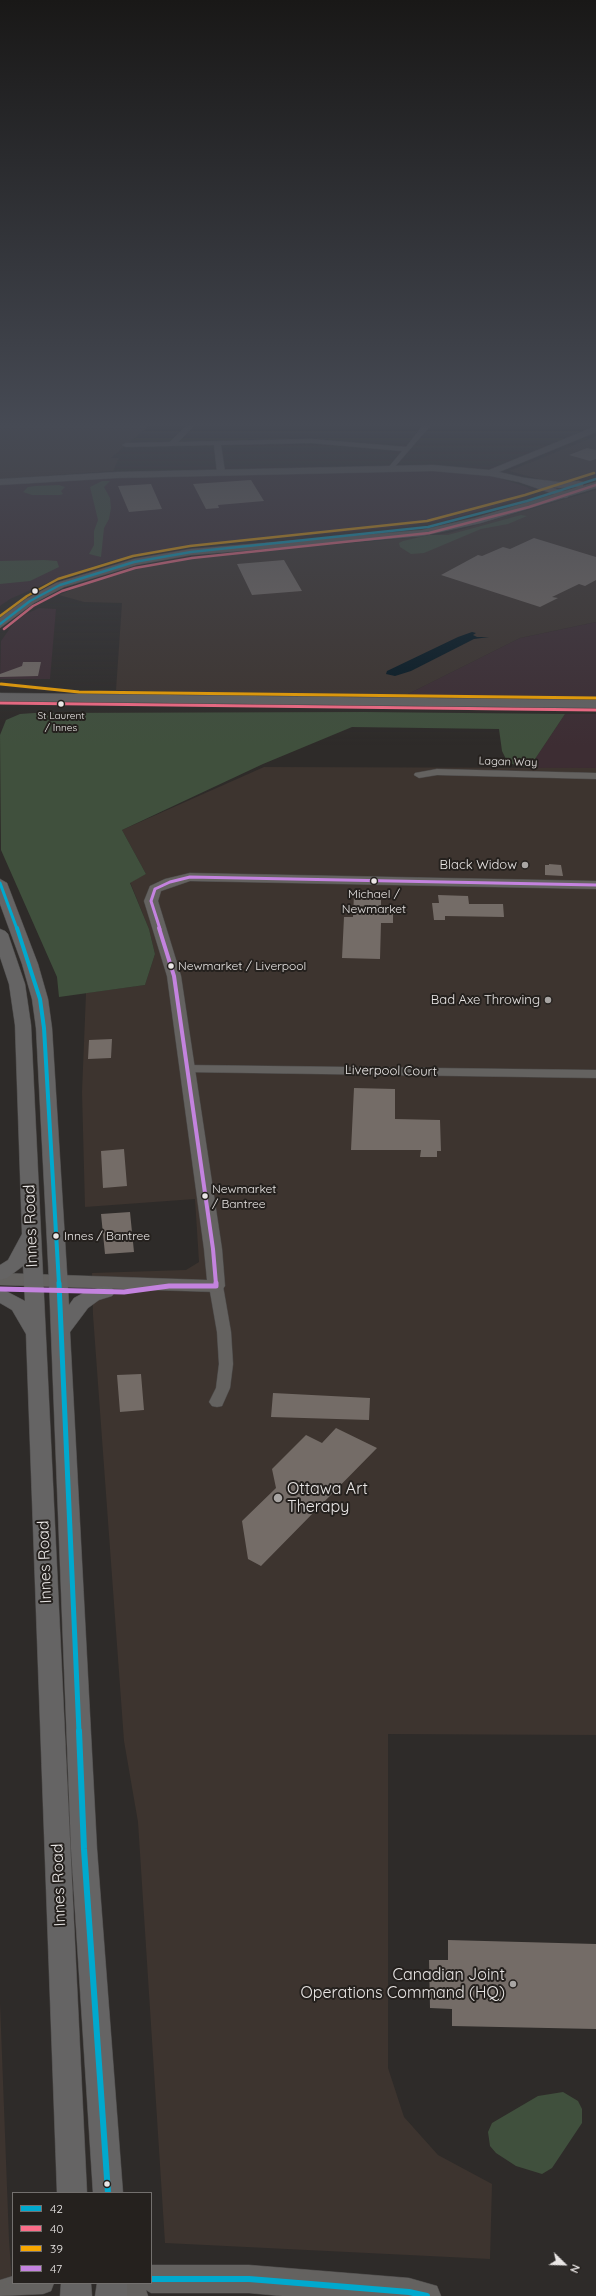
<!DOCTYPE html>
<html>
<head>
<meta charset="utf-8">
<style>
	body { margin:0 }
	#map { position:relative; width:596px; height:2296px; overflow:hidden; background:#2e2b29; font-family:Quicksand,sans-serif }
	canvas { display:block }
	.legend { position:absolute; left:12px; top:2192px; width:140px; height:92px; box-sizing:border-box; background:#25211e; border:1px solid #73706e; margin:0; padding:5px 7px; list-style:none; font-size:12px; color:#e9e6e5 }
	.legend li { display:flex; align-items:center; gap:8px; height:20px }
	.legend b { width:20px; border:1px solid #73706e }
	.north { position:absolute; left:544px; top:2244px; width:40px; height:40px; -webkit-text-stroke:3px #25211e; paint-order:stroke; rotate:113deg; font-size:11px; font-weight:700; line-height:16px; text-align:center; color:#e9e6e5 }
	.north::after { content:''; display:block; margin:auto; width:14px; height:18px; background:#e9e6e5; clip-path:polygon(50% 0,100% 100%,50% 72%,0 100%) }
</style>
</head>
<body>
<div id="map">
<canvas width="596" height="2296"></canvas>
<ul class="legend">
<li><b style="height:5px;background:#00a9ce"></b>42</li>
<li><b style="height:5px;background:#fb6d88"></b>40</li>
<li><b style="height:5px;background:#f7a600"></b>39</li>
<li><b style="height:5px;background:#c483df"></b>47</li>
</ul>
<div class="north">N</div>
</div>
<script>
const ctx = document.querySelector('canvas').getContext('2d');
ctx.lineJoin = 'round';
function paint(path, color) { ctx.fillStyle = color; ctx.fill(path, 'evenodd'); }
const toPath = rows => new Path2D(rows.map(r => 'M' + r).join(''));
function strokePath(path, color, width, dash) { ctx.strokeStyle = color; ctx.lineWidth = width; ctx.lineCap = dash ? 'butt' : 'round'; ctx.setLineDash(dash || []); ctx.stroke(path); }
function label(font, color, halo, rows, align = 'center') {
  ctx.font = font + ' Quicksand,sans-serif'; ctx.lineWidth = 4; ctx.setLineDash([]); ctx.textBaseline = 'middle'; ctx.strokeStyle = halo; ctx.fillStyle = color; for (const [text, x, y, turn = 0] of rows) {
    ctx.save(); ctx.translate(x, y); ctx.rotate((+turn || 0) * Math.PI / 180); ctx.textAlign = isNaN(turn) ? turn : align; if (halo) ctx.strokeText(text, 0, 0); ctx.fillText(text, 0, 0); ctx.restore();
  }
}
paint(toPath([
	[433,470,478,474,499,478,527,487,533,491,520,499,454,518,408,526,184,547,106,562,49,582,10,599,0,606,0,485,99,478],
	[39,608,56,609,50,679,0,679,1,641,13,624,26,614],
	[596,622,596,699,400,698,520,638],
	[565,714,596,714,596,768,529,768]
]), '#3d2d33');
paint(toPath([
	[0,425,150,425,111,458,119,458,113,471,0,479],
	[596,436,596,474,569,482,554,483,509,471],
	[596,490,596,622,520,638,400,698,116,690,122,603,84,602,59,595,93,581,162,562,215,555,409,538,449,533],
	[264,767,596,768,596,1735,388,1734,388,2068,404,2117,438,2155,492,2184,490,2259,165,2243,138,1822,124,1741,93,1315,92,1273,186,1270,199,1262,195,1199,85,1207,82,1092,86,993,145,985,155,954,149,929,130,882,146,874,122,830],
	[0,2002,9,2240,13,2296,0,2296]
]), '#3d342f');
paint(toPath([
	[102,481,110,481,104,487,110,498,111,508,109,519,104,528,101,557,89,554,94,545,94,531,98,520,90,487],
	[59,485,65,487,61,491,63,494,60,495,32,495,23,492,28,487,35,486],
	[521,515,527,516,508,524,481,529,424,553,411,554,400,547,399,543,403,541,429,535,448,535],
	[44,560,57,561,59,567,30,581,0,584,0,561],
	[364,712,565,714,529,768,508,763,502,751,499,729,352,727,263,764,122,830,146,874,130,883,149,929,155,954,145,985,59,997,57,977,1,850,0,735,6,720,20,714,34,713],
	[563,2092,578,2101,582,2109,582,2123,552,2168,542,2174,516,2166,496,2153,490,2146,488,2132,492,2123,538,2096]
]), '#40503d');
paint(toPath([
	[472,632,476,633,473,635,477,637,489,637,474,639,411,671,395,676,386,674,387,671,458,637]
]), '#041822');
paint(toPath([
	[587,448,596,450,596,459,590,461,569,455],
	[251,480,264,501,218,505,219,508,206,509,193,484],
	[151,484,162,509,129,512,118,486],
	[534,538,596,557,596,580,585,586,579,584,552,597,558,598,540,607,441,575,478,555,482,556,503,547,510,549],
	[284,560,302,591,252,595,237,564],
	[23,662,41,662,38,676,0,677,0,674,22,666],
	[549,864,561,865,563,876,545,875,545,865,549,865],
	[354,894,381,895,381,906,393,907,393,923,381,923,380,959,342,958,344,917,353,917],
	[438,895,468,896,469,904,503,904,504,917,445,916,445,920,434,920,432,903,439,903],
	[112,1039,111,1058,88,1059,89,1040],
	[354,1088,395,1089,395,1119,440,1120,441,1151,437,1151,437,1157,420,1157,421,1150,351,1150],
	[124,1149,127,1186,103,1188,101,1151],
	[130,1212,134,1252,105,1254,101,1214],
	[141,1374,144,1410,120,1412,117,1375],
	[273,1393,370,1398,369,1420,271,1417],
	[336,1428,377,1448,261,1566,248,1559,242,1521,276,1488,272,1469,306,1435,322,1443],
	[448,1940,596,1944,596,2029,452,2026,452,2009,430,2008,429,1960,448,1960]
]), '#746c67');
const minor = toPath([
	[187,425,195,425,178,442,311,439,406,447,423,425,431,425,392,470,388,468,402,451,311,443,221,445,225,472,221,474,217,472,214,445,126,447,122,445,126,443,170,442,187,425],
	[437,769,596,773,596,779,437,775,419,778,414,775,415,773,437,769],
	[187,1065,596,1070,596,1078,183,1072,181,1069,187,1065],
	[216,1281,223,1286,231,1332,233,1364,230,1388,222,1406,217,1407,212,1406,209,1402,216,1388,219,1364,217,1332,209,1286,216,1281],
	[13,2276,13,2283,54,2283,51,2291,43,2294,0,2296,0,2280,13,2276]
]);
const tertiary = toPath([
	[596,426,596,432,499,472,525,478,568,493,568,497,565,498,519,482,490,476,433,471,117,478,0,485,0,479,117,472,433,465,489,470,596,426],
	[190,873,596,881,596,889,190,881,161,891,158,901,181,976,222,1249,225,1286,222,1290,216,1292,0,1285,0,1273,207,1280,204,1249,167,976,144,901,150,886,165,879,190,873],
	[151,2265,249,2265,409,2278,437,2286,441,2296,282,2296,249,2293,151,2293,146,2290,148,2296,109,2296,103,2293,99,2283,151,2283,151,2265]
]);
const secondary = toPath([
	[526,478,559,482,579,481,583,482,583,486,596,482,596,488,481,523,422,536,191,555,136,565,64,587,34,603,0,628,0,618,26,599,56,583,134,559,191,549,422,530,475,518,578,487,559,488,522,483,522,479,526,478],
	[0,693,596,700,596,708,0,701,0,693],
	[0,879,7,883,38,964,48,999,52,1028,69,1305,74,1298,85,1292,98,1288,105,1286,112,1288,115,1292,112,1296,99,1300,88,1308,70,1332,97,1849,123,2193,93,2193,71,1849,49,1281,36,1028,32,999,22,964,0,904,0,879],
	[0,929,5,931,8,934,25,984,31,1025,87,2193,57,2193,26,1334,12,1310,0,1303,0,1288,25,1301,23,1266,7,1278,0,1280,0,1265,8,1260,22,1234,15,1025,9,984,0,957,0,929],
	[61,2283,91,2283,92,2296,60,2296,61,2283],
	[97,2283,127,2283,127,2296,95,2296,97,2283]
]);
strokePath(minor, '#4b4948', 1);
strokePath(tertiary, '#4b4948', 1);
strokePath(secondary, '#4b4948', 1);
paint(minor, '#646260');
paint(tertiary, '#646260');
paint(secondary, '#656464');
strokePath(toPath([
	[0,624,30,601,60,585,134,562,191,552,428,527,527,501,596,479]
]), '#00a9ce', 2.5);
strokePath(toPath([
	[0,883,17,929]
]), '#00a9ce', 3);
strokePath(toPath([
	[17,928,40,999,44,1028,59,1284]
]), '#00a9ce', 4);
strokePath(toPath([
	[59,1283,79,1732]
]), '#00a9ce', 5);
strokePath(toPath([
	[79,1731,84,1849,108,2193],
	[151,2279,249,2279,409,2292,427,2296]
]), '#00a9ce', 6);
strokePath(toPath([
	[4,629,33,606,62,591,135,568,192,558,429,533,529,507,596,485]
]), '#fb6d88', 2.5);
strokePath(toPath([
	[0,703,596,710]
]), '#fb6d88', 3);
strokePath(toPath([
	[0,616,27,596,58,579,133,556,190,546,427,521,525,495,594,473]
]), '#f7a600', 2.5);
strokePath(toPath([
	[1,684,79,692,596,698]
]), '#f7a600', 3);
strokePath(toPath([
	[155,889,170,882,190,877,596,885],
	[155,889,151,901,160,929]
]), '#c483df', 3);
strokePath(toPath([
	[159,928,174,976,213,1249,216,1284]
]), '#c483df', 4);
strokePath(toPath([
	[216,1283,216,1286],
	[0,1289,124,1292,169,1286,216,1286]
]), '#c483df', 5);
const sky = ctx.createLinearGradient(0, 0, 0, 746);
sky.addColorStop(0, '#191817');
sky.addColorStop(0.57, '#464a54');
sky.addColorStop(1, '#464a5400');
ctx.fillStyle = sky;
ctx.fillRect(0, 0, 596, 746);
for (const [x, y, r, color] of [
	[35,591,3.5,"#e9e6e5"],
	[61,704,3.5,"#e9e6e5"],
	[525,865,4,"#a8a5a3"],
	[374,881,3.5,"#e9e6e5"],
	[171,966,3.5,"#e9e6e5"],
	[548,1000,4,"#a8a5a3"],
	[205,1196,3.5,"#e9e6e5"],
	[56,1236,3.5,"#e9e6e5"],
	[278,1498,5,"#a8a5a3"],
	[513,1984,4,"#a8a5a3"],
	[107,2184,3.5,"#e9e6e5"]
]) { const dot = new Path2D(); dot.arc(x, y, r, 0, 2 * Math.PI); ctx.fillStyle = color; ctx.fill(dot); strokePath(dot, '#25211e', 1.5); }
label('10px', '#e9e6e5', '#25211e', [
	["St Laurent",61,716],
	["/ Innes",61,728]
]);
label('11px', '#e9e6e5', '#25211e', [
	["Lagan Way",508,762,2]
]);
label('12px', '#e9e6e5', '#25211e', [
	["Michael /",374,894,"center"],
	["Newmarket",374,909,"center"],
	["Newmarket / Liverpool",178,966],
	["Newmarket",212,1189],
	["/ Bantree",212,1204],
	["Innes / Bantree",64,1236]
], 'left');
label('13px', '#e9e6e5', '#25211e', [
	["Black Widow",517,865],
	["Bad Axe Throwing",540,1000]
], 'right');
label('13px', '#e9e6e5', '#25211e', [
	["Liverpool Court",391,1071,1]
]);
label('16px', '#e9e6e5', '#25211e', [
	["Innes Road",31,1226,-92],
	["Innes Road",45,1562,-92],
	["Innes Road",59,1885,-92]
]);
label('16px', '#e9e6e5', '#25211e', [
	["Ottawa Art",287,1489],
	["Therapy",287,1507],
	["Canadian Joint",505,1975,"right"],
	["Operations Command (HQ)",505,1993,"right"]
], 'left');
</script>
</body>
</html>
